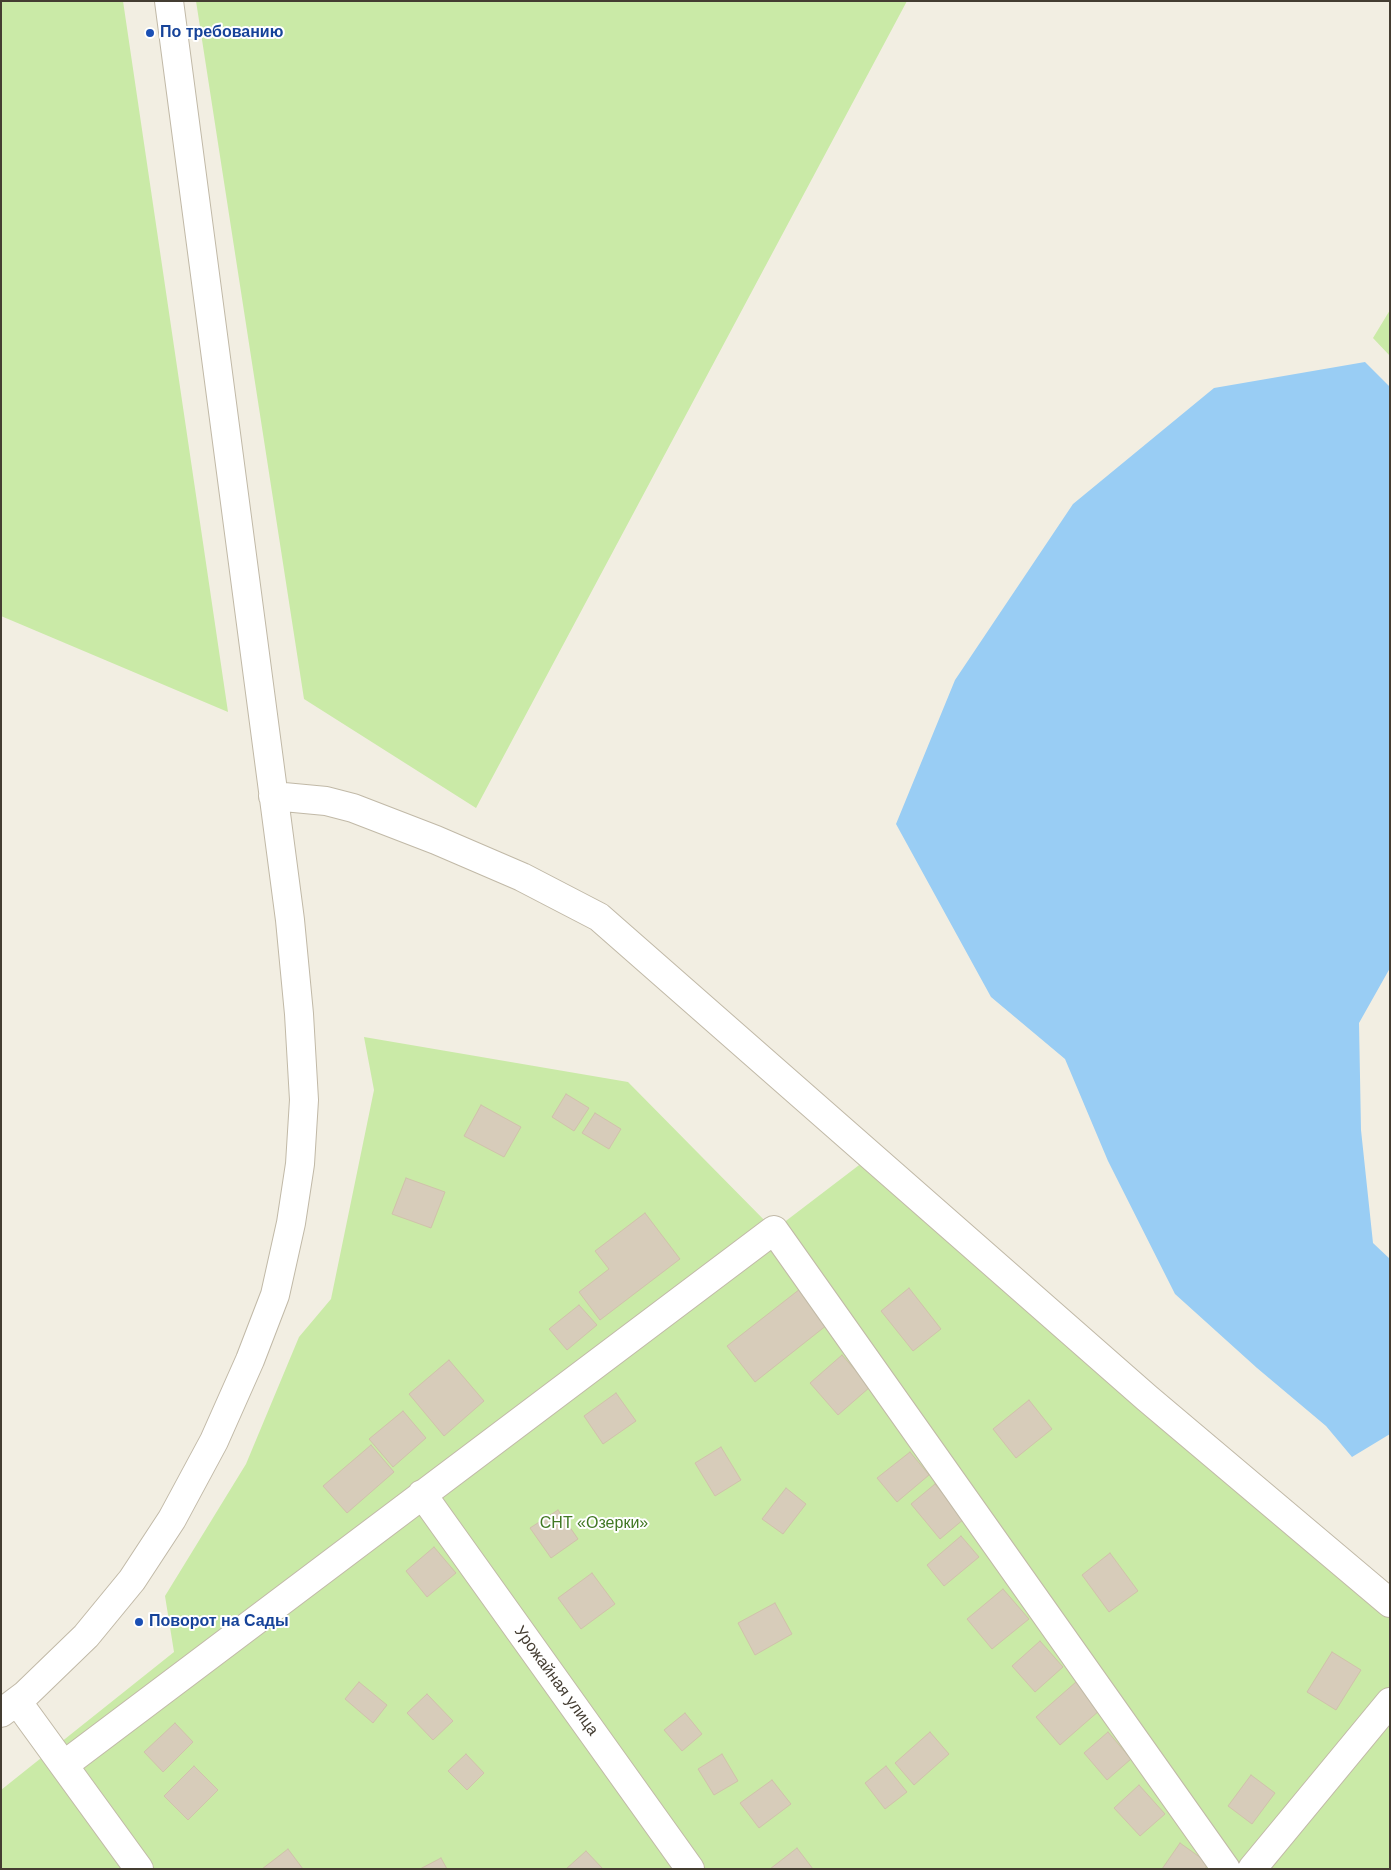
<!DOCTYPE html>
<html>
<head>
<meta charset="utf-8">
<style>
	body { margin:0 }
	#map { position:relative; width:1391px; height:1870px; overflow:hidden; background:#f2eee2; font-family:Arial,sans-serif }
	canvas { display:block }
	.frame { position:absolute; inset:0; border:2px solid #443d32; pointer-events:none }
</style>
</head>
<body>
<div id="map">
<canvas width="1391" height="1870"></canvas>
<div class="frame"></div>
</div>
<script>
const ctx = document.querySelector('canvas').getContext('2d');
ctx.lineJoin = 'round';
function paint(path, color) { ctx.fillStyle = color; ctx.fill(path, 'evenodd'); }
const toPath = rows => new Path2D(rows.map(r => 'M' + r).join(''));
function strokePath(path, color, width, dash) { ctx.strokeStyle = color; ctx.lineWidth = width; ctx.lineCap = dash ? 'butt' : 'round'; ctx.setLineDash(dash || []); ctx.stroke(path); }
function label(font, color, halo, rows, align = 'center') {
  ctx.font = font + ' Arial,sans-serif'; ctx.lineWidth = 4; ctx.setLineDash([]); ctx.textBaseline = 'middle'; ctx.strokeStyle = halo; ctx.fillStyle = color; for (const [text, x, y, turn = 0] of rows) {
    ctx.save(); ctx.translate(x, y); ctx.rotate((+turn || 0) * Math.PI / 180); ctx.textAlign = isNaN(turn) ? turn : align; if (halo) ctx.strokeText(text, 0, 0); ctx.fillText(text, 0, 0); ctx.restore();
  }
}
paint(toPath([
	[1,1,123,1,228,712,1,616],
	[196,1,907,1,476,808,304,699],
	[1390,310,1390,356,1373,338],
	[364,1037,628,1082,774,1230,871,1156,1390,1603,1390,1869,1,1869,1,1790,174,1652,165,1596,246,1464,299,1337,331,1299,374,1090]
]), '#caeaa7');
paint(toPath([
	[1365,362,1390,387,1390,968,1359,1023,1361,1130,1373,1243,1390,1259,1390,1434,1352,1457,1326,1426,1257,1368,1175,1294,1108,1161,1065,1059,991,997,896,824,955,680,1073,504,1214,388]
]), '#99cdf4');
const building = toPath([
	[566,1094,589,1108,574,1131,552,1117,566,1094],
	[481,1105,521,1127,504,1157,464,1136,481,1105],
	[595,1113,621,1129,609,1149,582,1133,595,1113],
	[406,1178,445,1192,431,1228,392,1214,406,1178],
	[645,1213,680,1259,600,1320,579,1292,609,1269,595,1251,645,1213],
	[909,1288,941,1329,913,1351,881,1311,909,1288],
	[800,1289,827,1325,755,1382,727,1346,800,1289],
	[579,1305,597,1325,567,1350,549,1329,579,1305],
	[842,1355,870,1387,838,1415,810,1383,842,1355],
	[449,1360,484,1401,444,1436,409,1394,449,1360],
	[616,1393,636,1421,603,1444,584,1416,616,1393],
	[1029,1400,1052,1429,1016,1458,993,1429,1029,1400],
	[403,1411,426,1438,393,1467,369,1439,403,1411],
	[371,1445,394,1472,347,1513,323,1486,371,1445],
	[721,1447,741,1480,715,1496,695,1463,721,1447],
	[910,1452,929,1475,897,1502,877,1478,910,1452],
	[935,1484,964,1519,940,1539,911,1504,935,1484],
	[786,1488,806,1504,783,1534,762,1519,786,1488],
	[558,1510,578,1539,551,1558,530,1528,558,1510],
	[961,1536,979,1557,944,1586,927,1565,961,1536],
	[434,1547,456,1573,427,1597,406,1571,434,1547],
	[1110,1553,1138,1591,1109,1612,1082,1575,1110,1553],
	[592,1573,615,1604,581,1629,558,1598,592,1573],
	[1003,1589,1029,1619,992,1649,967,1619,1003,1589],
	[775,1603,792,1634,755,1655,738,1623,775,1603],
	[1040,1641,1063,1667,1035,1692,1012,1666,1040,1641],
	[1332,1652,1361,1670,1336,1710,1307,1692,1332,1652],
	[359,1682,387,1705,373,1723,345,1699,359,1682],
	[1076,1682,1100,1710,1060,1745,1036,1717,1076,1682],
	[427,1694,453,1721,433,1740,407,1713,427,1694],
	[685,1713,702,1734,682,1751,664,1730,685,1713],
	[175,1723,193,1742,163,1772,144,1752,175,1723],
	[930,1732,949,1754,914,1785,895,1763,930,1732],
	[1108,1732,1131,1759,1107,1780,1084,1753,1108,1732],
	[466,1754,484,1773,467,1790,448,1771,466,1754],
	[722,1754,738,1781,714,1795,698,1769,722,1754],
	[194,1766,218,1790,188,1820,164,1796,194,1766],
	[886,1766,907,1792,885,1809,865,1783,886,1766],
	[1251,1775,1275,1793,1252,1824,1228,1806,1251,1775],
	[772,1780,791,1804,759,1828,740,1803,772,1780],
	[1139,1785,1165,1814,1140,1836,1114,1808,1139,1785],
	[1180,1843,1208,1863,1205,1869,1162,1869,1180,1843],
	[797,1848,813,1869,770,1869,797,1848],
	[288,1849,303,1869,262,1869,288,1849],
	[586,1851,603,1869,566,1869,586,1851],
	[441,1858,447,1869,420,1869,441,1858]
]);
paint(building, '#d7ccba');
strokePath(building, '#d0c2aa', 1);
const minor = toPath([
	[273,796,326,801,353,808,436,840,522,877,599,917,1147,1398,1390,1603],
	[422,1494,690,1869],
	[17,1701,139,1869],
	[1,1713,25,1695,86,1636,132,1580,172,1519,214,1441,250,1360,275,1295,291,1223,300,1164,304,1100,299,1014,290,920,169,1],
	[64,1765,774,1230,1226,1869],
	[1252,1869,1390,1702]
]);
strokePath(minor, '#c1b9a7', 30);
strokePath(minor, '#fff', 28);
for (const [x, y, r, color] of [
	[150,33,5,"#1a4fb4"],
	[139,1622,5,"#1a4fb4"]
]) { const dot = new Path2D(); dot.arc(x, y, r, 0, 2 * Math.PI); ctx.fillStyle = color; ctx.fill(dot); strokePath(dot, '#fff', 2); }
label('bold 16px', '#164399', '#fff', [
	["По требованию",160,33],
	["Поворот на Сады",149,1622]
], 'left');
label('16px', '#417823', '#fff', [
	["СНТ «Озерки»",594,1524]
]);
label('16px', '#443d32', '#fff', [
	["Урожайная улица",556,1681,54]
]);
</script>
</body>
</html>
